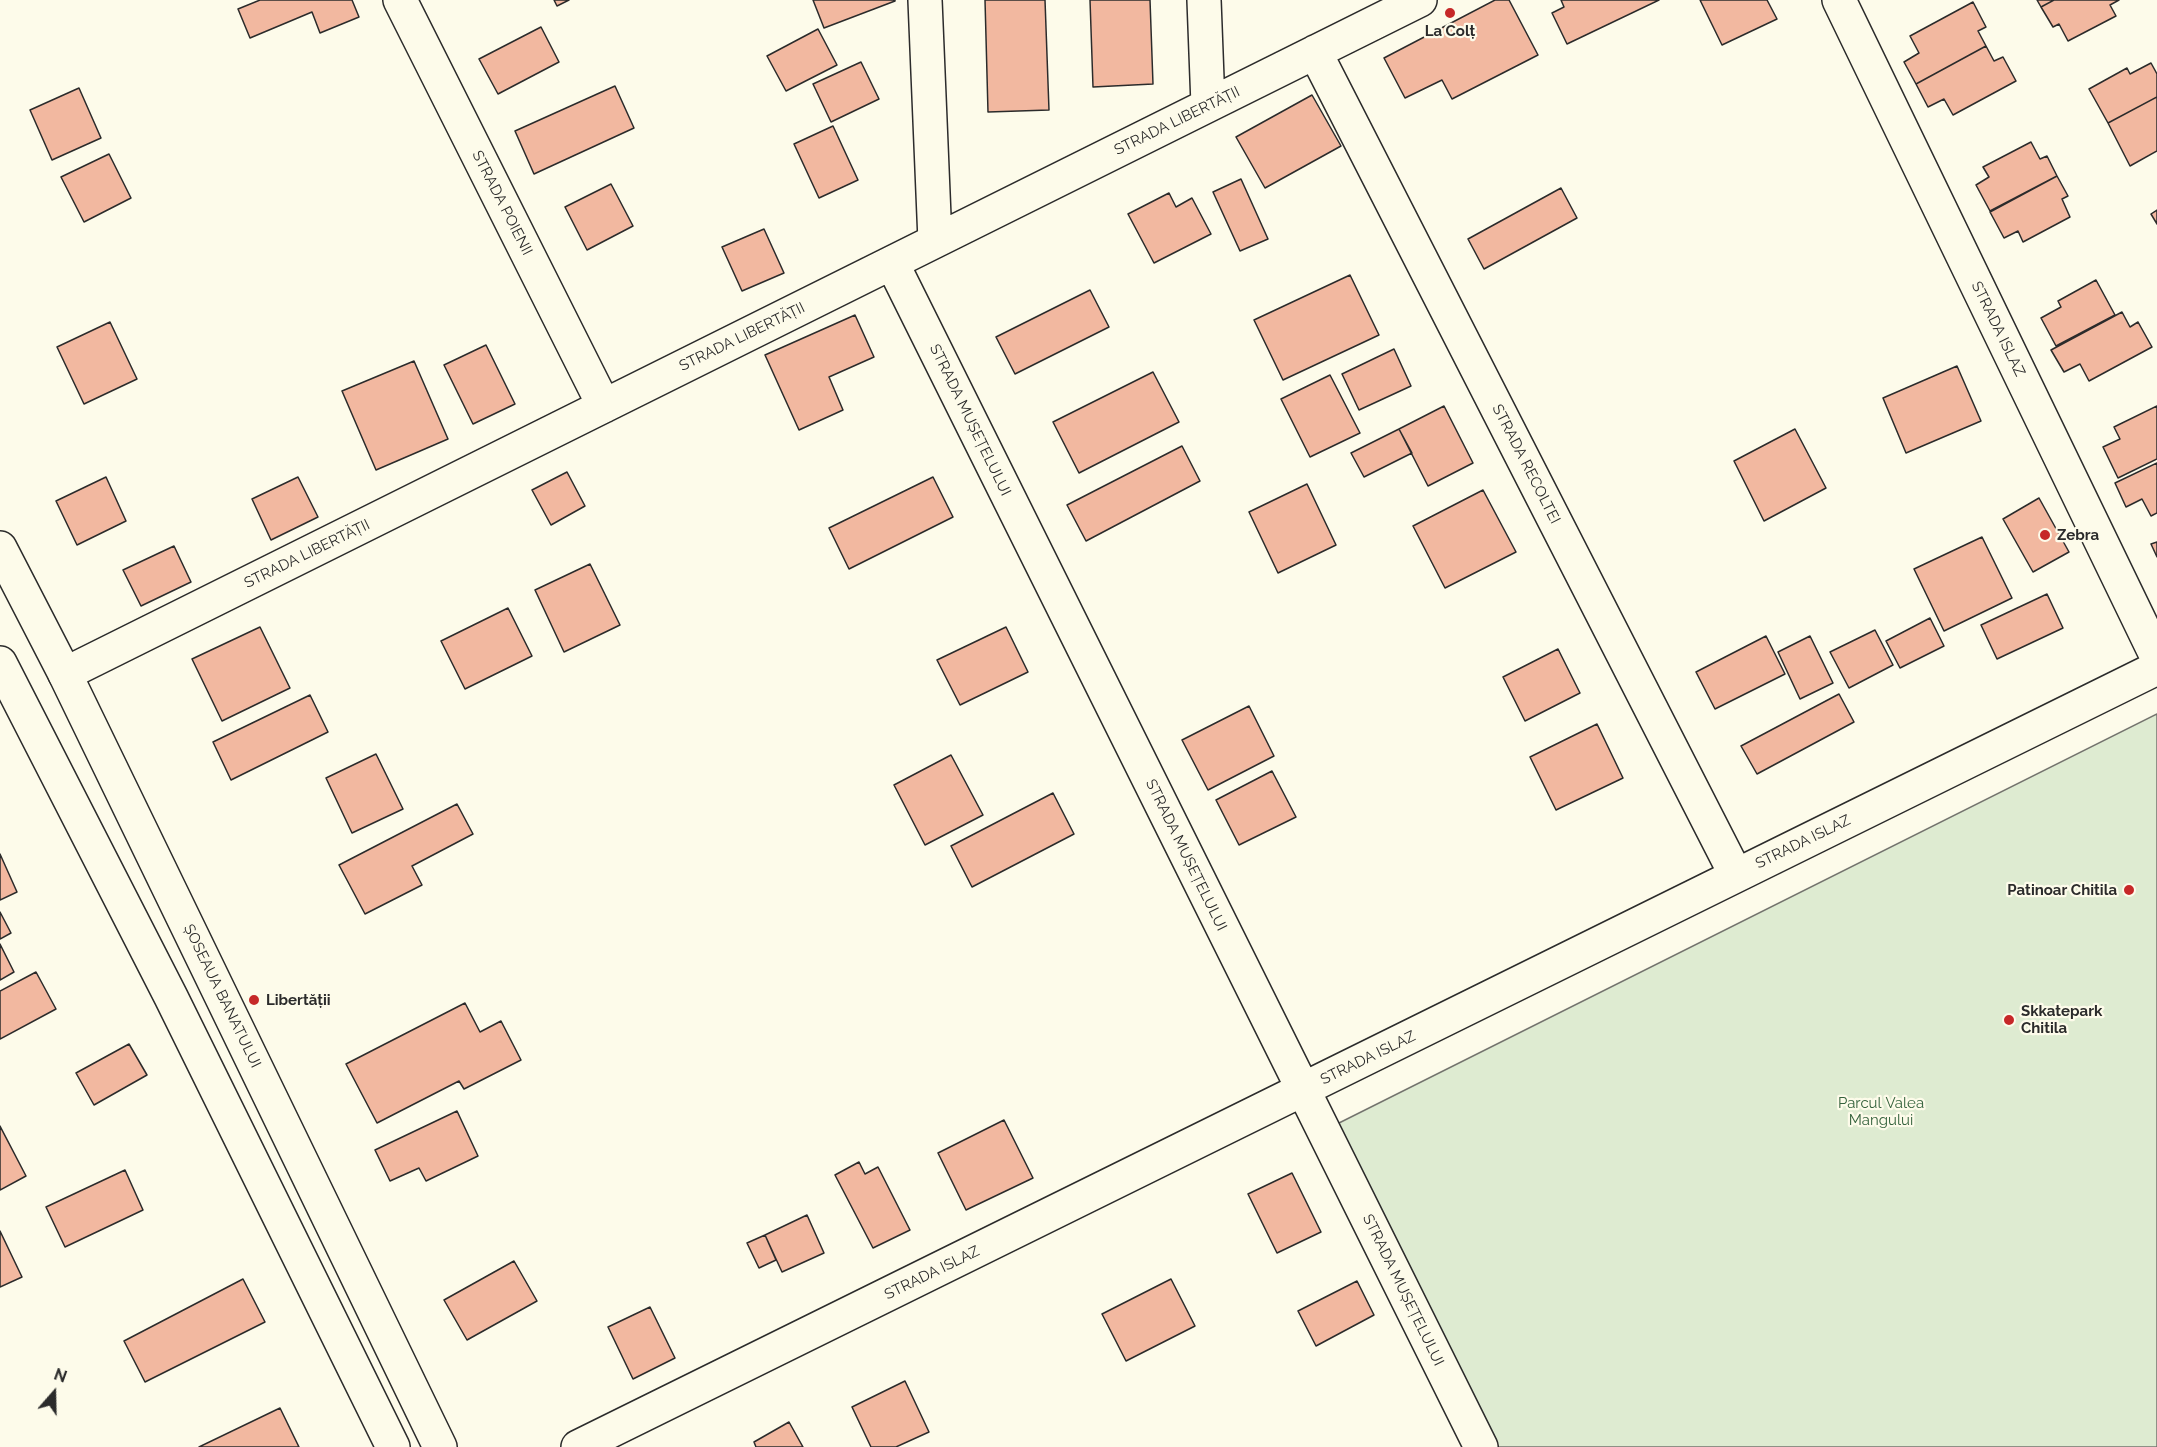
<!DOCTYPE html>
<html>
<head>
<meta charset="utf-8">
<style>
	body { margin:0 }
	#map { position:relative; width:2157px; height:1447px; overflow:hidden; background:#fdfbea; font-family:Raleway,sans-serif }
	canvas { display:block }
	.north { position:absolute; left:24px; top:1363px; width:60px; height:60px; -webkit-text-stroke:4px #fdfbea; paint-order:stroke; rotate:20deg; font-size:16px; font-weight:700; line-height:24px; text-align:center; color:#2b2b2b }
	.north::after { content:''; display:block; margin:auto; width:21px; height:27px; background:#2b2b2b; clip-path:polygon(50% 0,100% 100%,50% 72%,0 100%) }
</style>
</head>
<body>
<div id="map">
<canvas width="2157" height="1447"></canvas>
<div class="north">N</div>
</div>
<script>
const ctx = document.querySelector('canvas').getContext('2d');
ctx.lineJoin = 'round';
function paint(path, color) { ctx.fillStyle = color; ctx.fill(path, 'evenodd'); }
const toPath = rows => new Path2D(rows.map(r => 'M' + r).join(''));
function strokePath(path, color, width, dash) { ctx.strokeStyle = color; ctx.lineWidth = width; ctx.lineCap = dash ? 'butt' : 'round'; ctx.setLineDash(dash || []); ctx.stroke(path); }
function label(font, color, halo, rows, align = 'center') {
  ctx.font = font + ' Raleway,sans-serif'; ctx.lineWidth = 4.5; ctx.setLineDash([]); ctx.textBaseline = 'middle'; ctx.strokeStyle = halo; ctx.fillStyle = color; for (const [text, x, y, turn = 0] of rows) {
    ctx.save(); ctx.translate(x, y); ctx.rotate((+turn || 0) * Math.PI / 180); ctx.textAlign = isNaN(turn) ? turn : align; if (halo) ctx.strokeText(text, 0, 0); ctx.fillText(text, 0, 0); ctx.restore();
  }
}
const green = toPath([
	[2157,714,2157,1447,1494,1447,1337,1124,2157,714]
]);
paint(green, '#deebd1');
strokePath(green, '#74746e', 1.5);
const building = toPath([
	[260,0,352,0,359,17,320,33,312,12,250,38,238,9,260,0],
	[554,0,569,0,557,6,554,0],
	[813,0,895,0,895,1,824,28,813,0],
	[985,0,1045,0,1049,110,988,112,985,0],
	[1090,0,1150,0,1153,84,1093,87,1090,0],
	[1495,0,1509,0,1538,55,1452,99,1442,80,1405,98,1384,58,1495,0],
	[1561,0,1659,0,1567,44,1552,13,1564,7,1561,0],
	[1700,0,1767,0,1777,19,1722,45,1700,0],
	[2037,0,2054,0,2041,7,2037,0],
	[2054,0,2119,0,2110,5,2116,16,2068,41,2059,24,2053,27,2041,7,2054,0],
	[1973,2,1986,27,1978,31,1986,46,1916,84,1904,62,1919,53,1910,36,1973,2],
	[541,27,559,62,498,94,479,59,541,27],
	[818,29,837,65,786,91,767,56,818,29],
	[1986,46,1994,61,2003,57,2016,81,1953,115,1944,99,1928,107,1916,84,1986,46],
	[861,62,879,99,831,122,813,84,861,62],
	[2151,63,2157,74,2157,97,2108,123,2089,89,2127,68,2130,74,2151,63],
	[615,86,634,128,534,174,515,131,615,86],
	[79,88,101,138,52,160,30,110,79,88],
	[1312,95,1341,146,1265,188,1236,137,1312,95],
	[2157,97,2157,151,2130,166,2108,123,2157,97],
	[833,126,858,180,819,198,794,144,833,126],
	[2031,142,2040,159,2047,156,2057,176,1990,211,1976,185,1989,177,1983,167,2031,142],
	[109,154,131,198,84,222,61,177,109,154],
	[2057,176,2068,196,2062,199,2070,217,2023,242,2018,231,2004,238,1990,212,2057,176],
	[1241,179,1268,239,1240,251,1213,192,1241,179],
	[611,184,633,226,587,250,565,207,611,184],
	[1561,188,1577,218,1484,269,1468,239,1561,188],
	[1169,193,1176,207,1192,198,1211,234,1154,263,1128,214,1169,193],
	[2157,210,2157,224,2151,214,2157,210],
	[764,229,784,273,742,291,722,247,764,229],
	[1350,275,1379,335,1283,380,1254,320,1350,275],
	[2096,280,2115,315,2056,346,2041,318,2061,307,2058,301,2096,280],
	[1090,290,1109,327,1015,374,996,337,1090,290],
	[2122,312,2130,327,2138,322,2152,347,2089,381,2080,364,2064,372,2051,350,2122,312],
	[855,315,874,357,829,377,843,410,799,430,765,355,855,315],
	[110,322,137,379,84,404,57,347,110,322],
	[486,345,515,404,473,424,444,365,486,345],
	[1394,349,1411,386,1359,410,1342,374,1394,349],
	[414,361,448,439,376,470,342,391,414,361],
	[1957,366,1981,421,1906,453,1883,398,1957,366],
	[1153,372,1179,422,1079,473,1053,422,1153,372],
	[1330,375,1360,433,1310,457,1281,399,1330,375],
	[1444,406,1473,463,1428,486,1399,429,1444,406],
	[2157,406,2157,459,2118,478,2103,447,2120,439,2114,427,2157,406],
	[1399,429,1412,453,1364,477,1351,453,1399,429],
	[1795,429,1826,488,1764,521,1734,461,1795,429],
	[1182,446,1200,481,1086,541,1067,505,1182,446],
	[2157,463,2157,513,2151,516,2142,499,2126,507,2115,483,2157,463],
	[567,472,585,506,551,525,532,490,567,472],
	[106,477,126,521,77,545,56,501,106,477],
	[298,477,318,517,271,540,252,499,298,477],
	[933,477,953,517,849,569,829,528,933,477],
	[1307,484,1336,545,1278,573,1249,512,1307,484],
	[1483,490,1516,552,1445,588,1413,526,1483,490],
	[2039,498,2069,552,2033,572,2003,519,2039,498],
	[1982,537,2012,598,1944,631,1914,569,1982,537],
	[2157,542,2157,557,2151,544,2157,542],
	[174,546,191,582,141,606,123,570,174,546],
	[590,564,620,625,564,652,535,590,590,564],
	[2047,594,2063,628,1997,659,1981,625,2047,594],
	[508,608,532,656,465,689,441,641,508,608],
	[1930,618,1944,646,1900,668,1886,641,1930,618],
	[260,627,290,688,222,721,192,659,260,627],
	[1006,627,1028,672,960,705,937,660,1006,627],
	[1875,630,1893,665,1849,688,1830,652,1875,630],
	[1766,636,1785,674,1715,709,1696,672,1766,636],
	[1810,636,1833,683,1800,699,1778,652,1810,636],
	[1558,649,1580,693,1525,721,1503,677,1558,649],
	[1839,694,1854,722,1757,774,1741,746,1839,694],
	[310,695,328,732,231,780,213,742,310,695],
	[1249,706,1274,756,1208,790,1182,740,1249,706],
	[1597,724,1623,778,1556,810,1530,757,1597,724],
	[376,754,403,809,352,833,326,778,376,754],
	[951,755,983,815,925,845,894,785,951,755],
	[1272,771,1296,817,1239,845,1216,800,1272,771],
	[1053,793,1074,834,972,887,951,846,1053,793],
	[457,804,473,834,412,866,422,885,365,914,339,865,457,804],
	[0,854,17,892,0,900,0,854],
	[0,912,11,933,0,939,0,912],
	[0,944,14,972,0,980,0,944],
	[36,972,56,1009,0,1039,0,991,36,972],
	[465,1003,480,1032,501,1021,521,1060,464,1089,459,1081,377,1123,346,1064,465,1003],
	[129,1044,147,1075,94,1105,76,1073,129,1044],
	[457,1111,478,1156,426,1181,419,1168,390,1181,375,1150,457,1111],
	[1004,1120,1033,1178,966,1210,938,1153,1004,1120],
	[0,1126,26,1176,0,1190,0,1126],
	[859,1162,865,1174,878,1167,910,1230,873,1248,835,1175,859,1162],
	[125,1170,143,1210,65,1247,46,1207,125,1170],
	[1292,1173,1321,1232,1277,1253,1248,1194,1292,1173],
	[807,1215,824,1253,782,1272,765,1235,807,1215],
	[0,1231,22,1277,0,1287,0,1231],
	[765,1235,776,1260,759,1268,747,1243,765,1235],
	[514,1261,537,1301,467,1340,444,1300,514,1261],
	[243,1279,265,1322,145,1382,124,1341,243,1279],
	[1171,1279,1195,1326,1126,1361,1102,1314,1171,1279],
	[1357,1281,1374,1315,1316,1346,1298,1311,1357,1281],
	[650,1307,675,1358,633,1379,608,1327,650,1307],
	[905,1381,929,1432,896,1447,871,1447,852,1407,905,1381],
	[280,1408,299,1447,199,1447,280,1408],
	[789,1422,803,1447,756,1447,754,1442,789,1422]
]);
paint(building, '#f2b8a0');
strokePath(building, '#2b2b2b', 1.5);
const minor = toPath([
	[400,0,604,406],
	[925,0,935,241],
	[1204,0,1208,105],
	[1839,0,2157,657],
	[1315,52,1736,875],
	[892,263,1481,1447],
	[65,674,1420,0],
	[578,1447,2157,668]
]);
const primary = toPath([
	[0,548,65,674,440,1447],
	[0,663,171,997,393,1447]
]);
strokePath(minor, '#2b2b2b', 36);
strokePath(primary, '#2b2b2b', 36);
strokePath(minor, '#fdfbea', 33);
strokePath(primary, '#fdfbea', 33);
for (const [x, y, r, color] of [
	[1450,13,6,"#c62828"],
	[2045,535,6,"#c62828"],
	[2129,890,6,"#c62828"],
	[254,1000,6,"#c62828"],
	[2009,1020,6,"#c62828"]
]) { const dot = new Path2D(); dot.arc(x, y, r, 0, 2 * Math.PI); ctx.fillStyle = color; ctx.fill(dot); strokePath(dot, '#fdfbea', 2); }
label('bold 15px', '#2b2b2b', '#fdfbea', [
	["La Colț",1450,31,"center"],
	["Zebra",2057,535],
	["Patinoar Chitila",2117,890,"right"],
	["Libertății",266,1000],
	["Skkatepark",2021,1011],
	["Chitila",2021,1028]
], 'left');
label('15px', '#2b2b2b', '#fdfbea', [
	["STRADA LIBERTĂȚII",1177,121,-26],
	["STRADA POIENII",502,203,63],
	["STRADA ISLAZ",1998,329,64],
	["STRADA LIBERTĂȚII",742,337,-26],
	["STRADA MUȘEȚELULUI",970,420,64],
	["STRADA RECOLTEI",1526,464,63],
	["STRADA LIBERTĂȚII",307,554,-26],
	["STRADA ISLAZ",1803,842,-26],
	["STRADA MUȘEȚELULUI",1186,855,64],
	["ȘOSEAUA BANATULUI",222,996,64],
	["STRADA ISLAZ",1368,1058,-26],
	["STRADA ISLAZ",932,1273,-26],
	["STRADA MUȘEȚELULUI",1403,1290,64]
]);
label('15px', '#34623c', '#fdfbea', [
	["Parcul Valea",1881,1103],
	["Mangului",1881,1120]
]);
</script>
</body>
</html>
